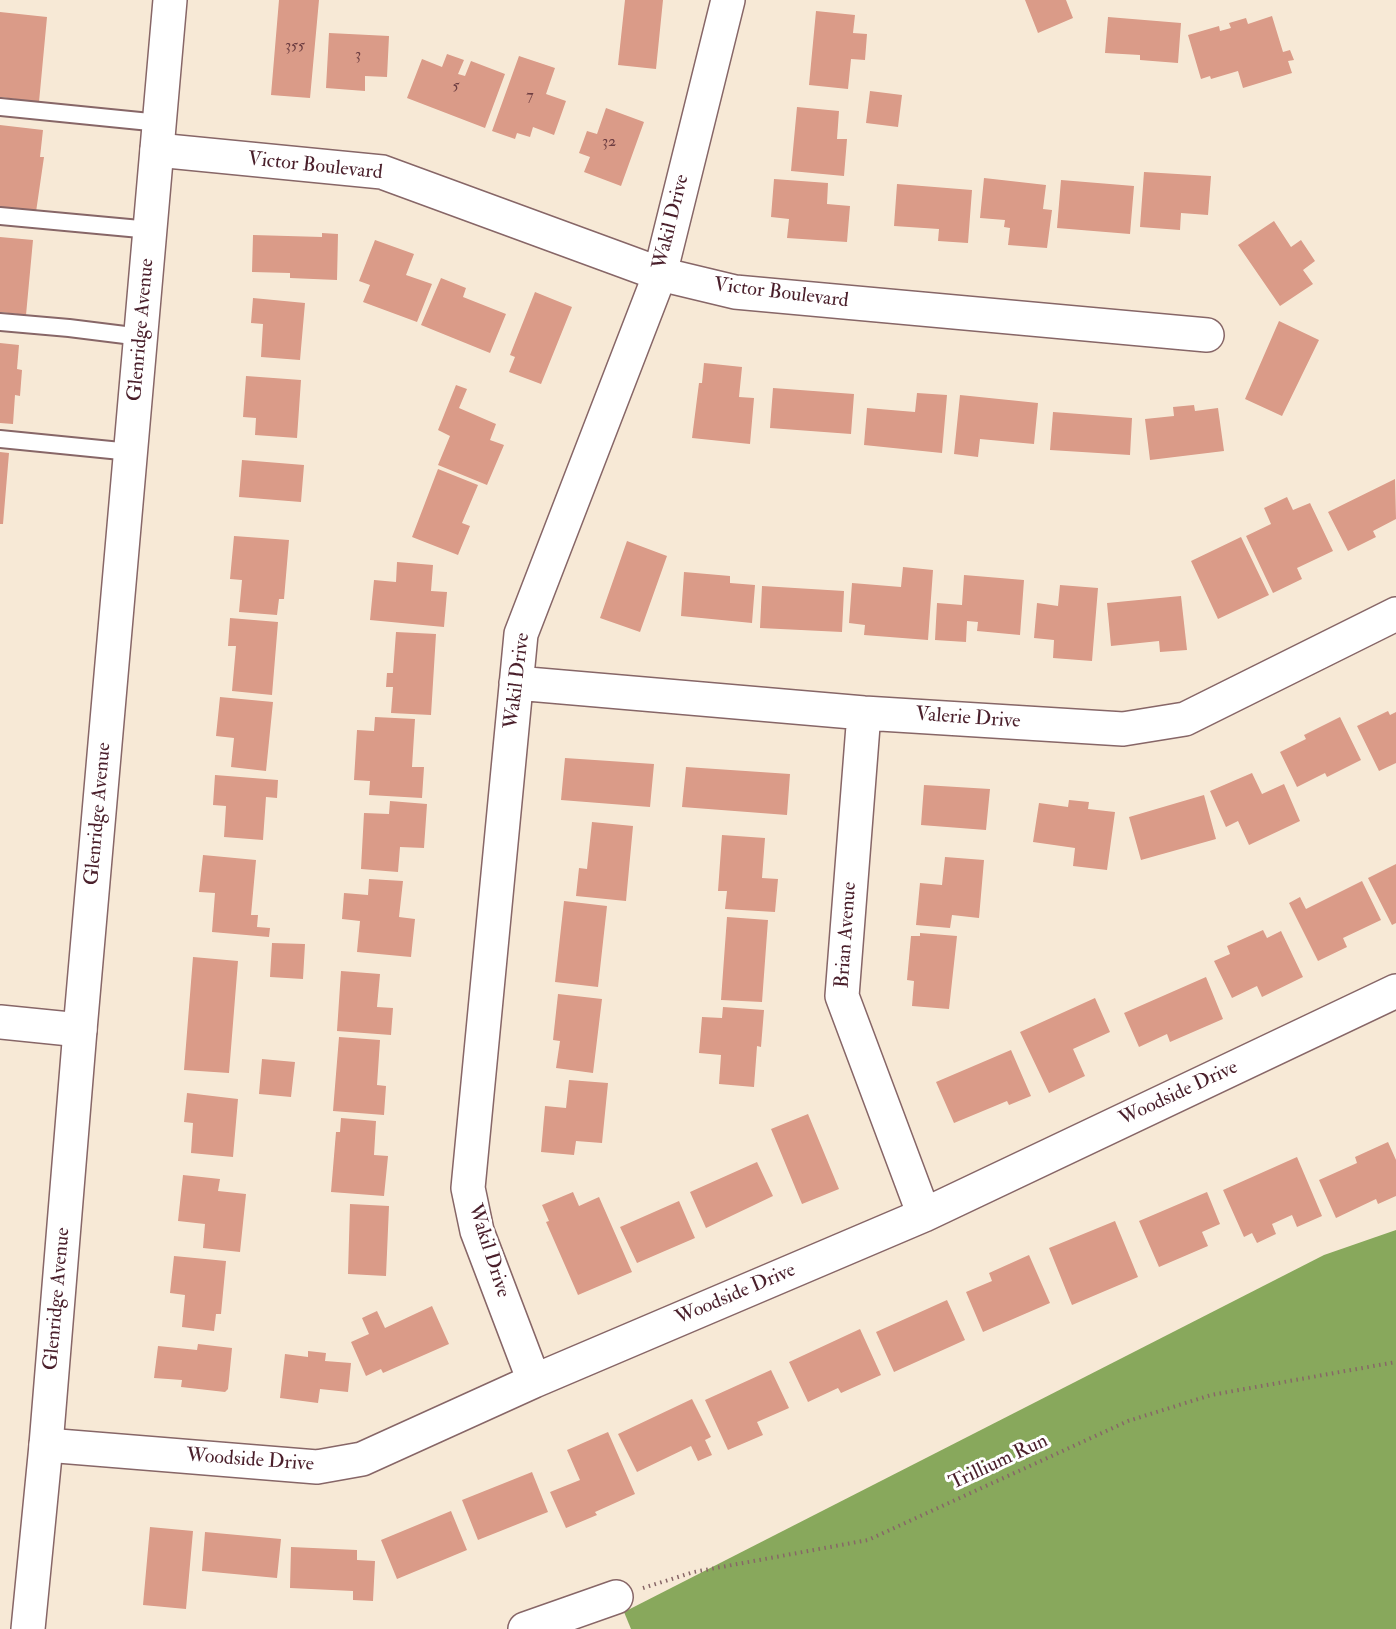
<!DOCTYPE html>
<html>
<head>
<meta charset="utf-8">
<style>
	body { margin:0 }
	canvas { display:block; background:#f7e9d6 }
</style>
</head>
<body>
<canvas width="1396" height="1629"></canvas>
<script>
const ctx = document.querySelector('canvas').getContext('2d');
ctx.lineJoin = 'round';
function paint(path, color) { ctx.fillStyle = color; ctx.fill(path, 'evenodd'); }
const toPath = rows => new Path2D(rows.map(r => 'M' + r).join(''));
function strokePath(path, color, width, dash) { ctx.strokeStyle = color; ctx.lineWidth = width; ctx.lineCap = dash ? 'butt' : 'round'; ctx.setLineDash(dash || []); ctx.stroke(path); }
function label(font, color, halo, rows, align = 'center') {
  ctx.font = font + ' "IM FELL Double Pica",serif'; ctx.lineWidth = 6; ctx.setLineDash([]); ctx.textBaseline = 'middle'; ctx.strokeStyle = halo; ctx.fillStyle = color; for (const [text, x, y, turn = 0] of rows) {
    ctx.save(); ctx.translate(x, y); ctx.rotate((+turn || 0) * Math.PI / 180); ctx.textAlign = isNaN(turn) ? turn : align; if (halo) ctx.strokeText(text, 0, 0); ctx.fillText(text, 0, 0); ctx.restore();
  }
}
paint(toPath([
	[1396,1230,1396,1629,631,1629,624,1612,1324,1255]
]), '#88a85c');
paint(toPath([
	[279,0,319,0,310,98,271,95],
	[625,0,663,0,656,69,618,65],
	[1025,0,1066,0,1073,18,1038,33],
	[816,11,855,15,853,33,867,34,865,60,851,59,848,89,809,85],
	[0,12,47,17,39,102,0,97],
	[1272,16,1283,52,1290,50,1294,60,1288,61,1292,73,1243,88,1238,71,1211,79,1210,76,1201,79,1188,35,1219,26,1220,31,1231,28,1229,23,1246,18,1248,24],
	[1108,17,1181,23,1178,63,1140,60,1140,55,1105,53],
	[329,33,389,36,387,77,365,76,365,91,326,88],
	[447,54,464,60,458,74,465,76,471,61,505,74,485,128,407,98,422,59,442,67],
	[519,56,555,68,546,94,566,101,554,135,533,127,530,137,517,133,515,139,492,131],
	[870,91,902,95,898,127,866,123],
	[797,107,839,111,837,139,847,139,844,176,791,171],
	[606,108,644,122,621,186,584,172,590,157,579,153,587,131,597,134],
	[0,125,43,130,40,157,44,157,36,212,0,208],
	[1144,172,1211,176,1208,215,1181,213,1180,230,1140,227],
	[984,178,1046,185,1043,209,1052,210,1047,248,1008,245,1010,228,1004,227,1005,220,980,218],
	[774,179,828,183,827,204,850,206,847,242,787,238,789,219,771,217],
	[1061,180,1134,186,1130,234,1057,228],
	[897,184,972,190,968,243,938,241,939,229,894,226],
	[1274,221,1291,247,1301,240,1315,261,1303,270,1313,284,1280,306,1238,245],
	[322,233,338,234,337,280,290,278,290,273,252,272,253,235,322,237],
	[0,237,33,240,26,315,0,312],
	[375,240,414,254,406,275,432,284,417,322,363,302,370,285,359,281],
	[441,278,466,288,463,297,506,314,490,353,421,325],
	[535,292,572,307,541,384,509,372,515,357,510,355],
	[253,298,305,303,300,360,261,357,263,324,251,323],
	[1279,321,1319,340,1282,416,1245,399],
	[0,343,19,345,17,369,22,370,20,396,15,395,13,424,0,423],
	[704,363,742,367,739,397,754,398,750,444,692,438,699,383,702,383],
	[246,376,301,380,297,438,255,435,256,418,243,417],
	[456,385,467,389,459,408,496,424,490,440,504,445,487,485,438,465,450,436,438,430],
	[773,388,854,394,851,434,770,428],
	[917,393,947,395,942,453,864,445,867,408,915,412],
	[960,395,1038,403,1034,444,980,439,978,457,954,454],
	[1194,405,1195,411,1218,408,1224,451,1150,460,1145,419,1174,416,1173,407],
	[1053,412,1132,418,1130,455,1050,450],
	[0,452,9,453,3,524,0,524],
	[242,460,304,465,301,502,239,497],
	[438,469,478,485,462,523,470,526,458,555,412,537],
	[1395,479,1396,519,1373,531,1376,537,1348,551,1328,512],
	[1287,497,1293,510,1310,503,1333,551,1297,568,1302,579,1273,593,1246,536,1271,524,1264,508],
	[234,536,289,540,284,599,279,599,277,615,239,612,242,580,230,579],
	[1241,537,1269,595,1218,619,1191,561],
	[627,541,667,556,640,632,600,618],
	[397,562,433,565,431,591,447,592,444,627,370,620,374,580,396,582],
	[903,567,933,570,928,640,864,635,865,625,849,623,852,583,901,587],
	[684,572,730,576,730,583,755,585,752,623,681,616],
	[964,575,1024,580,1020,635,977,631,978,622,967,621,966,642,935,640,937,603,962,605],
	[1060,585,1098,588,1092,661,1053,658,1054,640,1034,638,1037,603,1058,606],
	[762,586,844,591,842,632,760,628],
	[1181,596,1187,650,1160,652,1159,641,1111,646,1107,603],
	[230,618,278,622,272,695,232,691,236,646,228,646],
	[396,632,436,634,431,715,391,713,393,687,386,687,387,673,393,673],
	[220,697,273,702,266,771,231,767,234,738,216,736],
	[1388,711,1390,715,1396,712,1396,763,1379,771,1357,726],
	[375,717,415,719,412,767,424,767,422,798,369,795,370,781,354,780,357,730,374,731],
	[1340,717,1361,760,1327,777,1325,773,1297,787,1280,752,1306,739,1304,735],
	[565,758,654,764,650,807,561,800],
	[686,767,790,774,787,815,682,807],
	[1252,773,1262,794,1284,784,1300,821,1249,845,1238,821,1226,827,1210,791],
	[215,775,278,780,277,798,266,797,263,840,224,837,226,806,213,805],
	[924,785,990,789,986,830,921,825],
	[1204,795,1216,839,1141,860,1129,817],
	[1069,800,1089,802,1088,809,1115,812,1107,870,1073,866,1075,848,1033,842,1039,803,1068,807],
	[390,801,427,804,424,848,400,847,398,872,361,869,364,813,389,814],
	[592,822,633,826,626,901,576,896,579,868,587,869],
	[722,835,765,838,762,878,778,879,775,912,725,909,727,891,718,891],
	[203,855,256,860,251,915,258,915,257,927,270,928,269,937,212,932,215,893,199,892],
	[945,857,984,860,979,918,952,915,950,928,916,925,920,883,942,885],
	[1396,864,1396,923,1392,925,1368,878],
	[369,879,403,881,399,917,415,919,411,957,357,952,360,921,342,919,344,893,368,895],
	[1362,881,1381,920,1343,938,1347,947,1318,961,1289,903,1300,897,1306,909],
	[564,901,607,906,598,987,555,982],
	[727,917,768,920,762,1002,721,1000],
	[1263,930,1267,938,1281,931,1303,977,1262,997,1257,986,1232,998,1214,961,1230,954,1227,946],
	[920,933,957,936,949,1009,912,1006,914,981,907,980,911,936,920,936],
	[272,943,305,944,303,979,270,977],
	[193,957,238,961,229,1073,184,1070],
	[341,971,380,974,377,1007,393,1008,391,1035,337,1031],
	[1206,977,1223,1019,1170,1042,1167,1034,1139,1047,1124,1013],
	[558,994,602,999,593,1073,556,1068,560,1041,553,1040],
	[1095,998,1110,1032,1073,1049,1085,1076,1049,1093,1020,1032],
	[723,1007,764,1010,761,1047,757,1046,754,1087,719,1084,721,1055,699,1053,702,1017,722,1018],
	[339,1037,380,1040,377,1085,386,1086,384,1115,333,1111],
	[1011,1050,1031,1096,1009,1105,1007,1101,954,1123,936,1082],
	[262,1059,295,1062,291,1097,259,1094],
	[569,1080,608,1083,602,1143,576,1141,574,1155,541,1152,545,1106,566,1108],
	[187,1093,238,1099,233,1157,191,1153,193,1123,184,1122],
	[808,1114,839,1189,802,1204,771,1129],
	[341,1118,376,1121,374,1155,388,1156,384,1196,331,1192,336,1132,340,1132],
	[1388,1142,1396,1160,1396,1196,1378,1204,1376,1199,1336,1218,1319,1180,1357,1163,1355,1157],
	[1297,1157,1322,1216,1297,1227,1292,1215,1272,1224,1276,1234,1257,1243,1252,1233,1244,1237,1223,1190],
	[757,1162,773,1196,706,1228,690,1192],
	[183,1175,220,1179,218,1191,246,1194,240,1252,203,1248,205,1224,178,1221],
	[573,1192,579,1206,599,1197,632,1272,578,1295,546,1222,549,1221,542,1205],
	[1207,1192,1220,1224,1202,1232,1208,1246,1159,1267,1139,1221],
	[679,1201,695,1238,637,1263,620,1227],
	[350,1204,389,1206,386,1276,348,1274],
	[1115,1221,1138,1277,1072,1305,1049,1248],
	[1029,1255,1050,1303,983,1332,966,1292,992,1281,989,1273],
	[174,1256,226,1261,221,1314,216,1314,214,1331,182,1327,185,1295,170,1293],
	[947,1300,965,1340,894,1372,876,1332],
	[432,1306,449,1344,383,1373,381,1369,366,1376,351,1342,369,1334,362,1318,377,1311,385,1328],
	[860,1329,881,1375,841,1393,838,1388,808,1402,789,1362],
	[198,1344,232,1348,228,1389,225,1392,181,1387,182,1380,154,1378,158,1346,197,1350],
	[308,1351,326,1353,325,1361,351,1363,348,1392,320,1389,318,1403,280,1398,285,1354,308,1357],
	[771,1370,789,1408,757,1422,763,1435,728,1450,705,1400],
	[692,1399,711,1437,705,1440,712,1455,698,1461,691,1446,637,1472,618,1434],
	[608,1432,635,1494,595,1512,597,1515,566,1528,550,1492,580,1480,567,1450],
	[532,1472,548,1512,478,1540,462,1500],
	[451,1511,467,1550,397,1579,381,1540],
	[150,1527,193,1531,186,1609,143,1605],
	[205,1532,281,1539,277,1578,202,1571],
	[291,1547,357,1550,357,1560,375,1561,373,1601,353,1600,353,1591,290,1588]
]), '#da9b88');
const service = toPath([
	[0,107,160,123],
	[0,216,151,230],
	[0,322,69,328,141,337],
	[0,439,131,452]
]);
const minor = toPath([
	[157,150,382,172,660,274,735,292,1207,335],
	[516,683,864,713,1123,729,1185,719,1396,614],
	[864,713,842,996,924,1215],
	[0,1022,80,1030],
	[534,1381,477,1231,468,1188,521,634,660,274,728,0],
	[46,1445,317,1467,362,1459,534,1381,924,1215,1396,991],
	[525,1629,616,1597]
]);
const secondary = toPath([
	[28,1629,46,1445,80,1030,170,0]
]);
strokePath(service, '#876667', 20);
strokePath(minor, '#876667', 36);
strokePath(secondary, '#876667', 36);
strokePath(toPath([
	[643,1588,694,1572,868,1540,1128,1421,1211,1395,1396,1362]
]), '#876667', 4, [1.5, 4.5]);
strokePath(service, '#fff', 16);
strokePath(minor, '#fff', 33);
strokePath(secondary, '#fff', 33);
label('16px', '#6e3e42', null, [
	["355",295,47],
	["3",358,56],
	["5",456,87],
	["7",530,97],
	["32",609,143]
]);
label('20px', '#4a1f2b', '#fff', [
	["Victor Boulevard",315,167,6],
	["Wakil Drive",672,222,-76],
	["Victor Boulevard",781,294,7],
	["Glenridge Avenue",142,330,-85],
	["Wakil Drive",518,681,-83],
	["Valerie Drive",968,719,4],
	["Glenridge Avenue",99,814,-85],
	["Brian Avenue",847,935,-86],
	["Woodside Drive",1179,1094,-25],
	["Wakil Drive",488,1251,72],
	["Woodside Drive",736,1295,-23],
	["Glenridge Avenue",58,1299,-85],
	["Woodside Drive",250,1461,4],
	["Trillium Run",999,1463,-25]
]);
</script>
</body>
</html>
